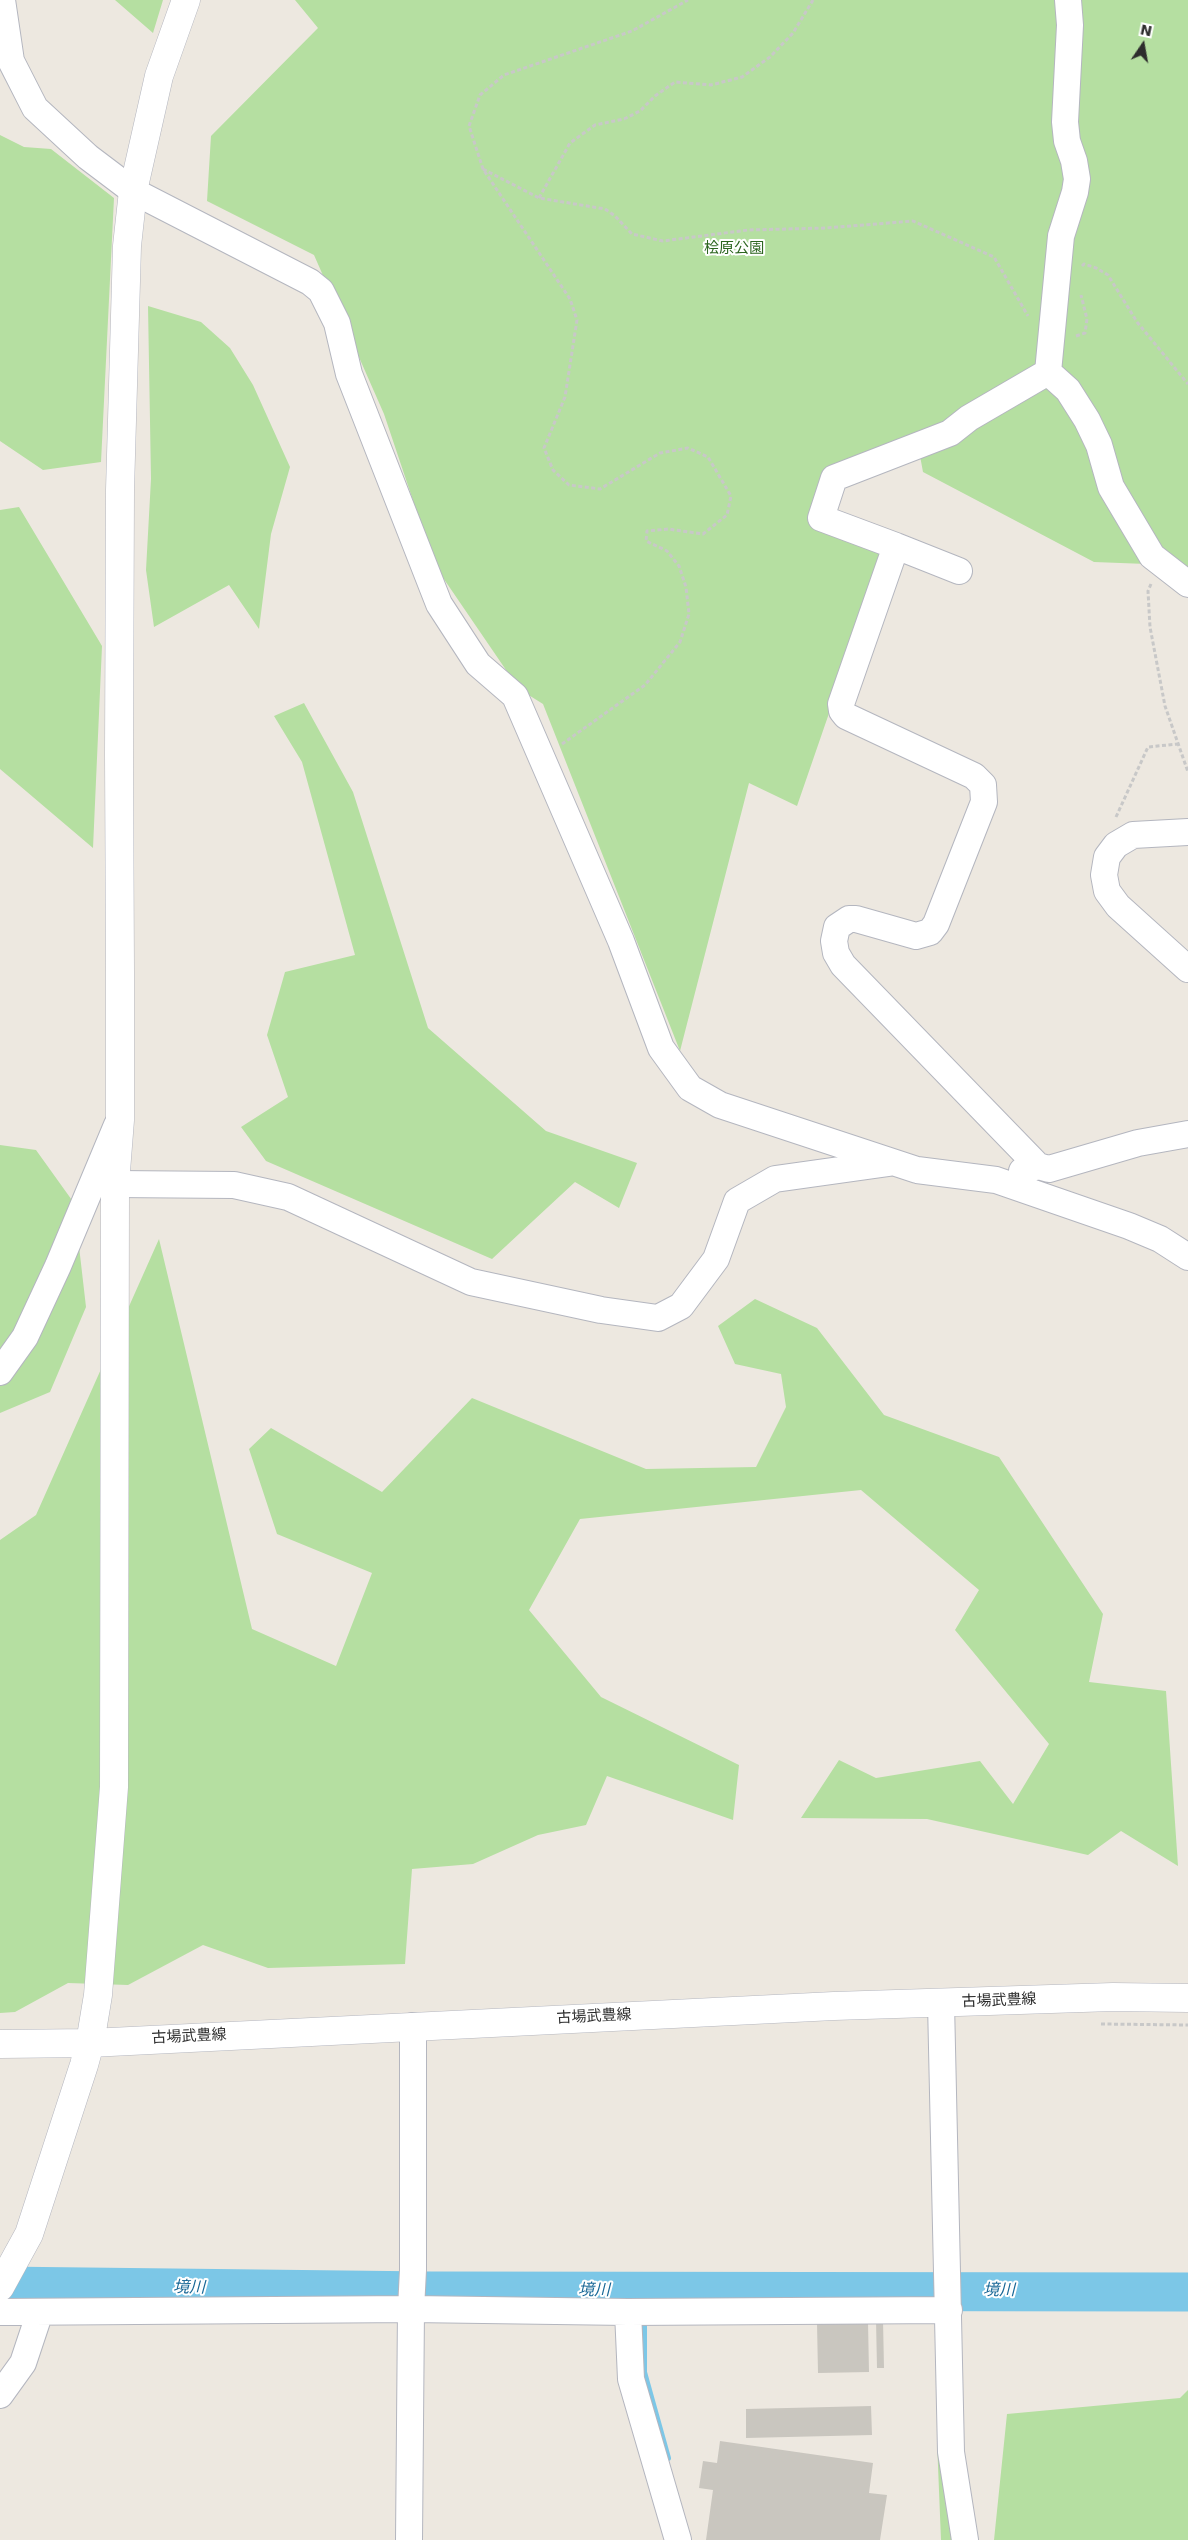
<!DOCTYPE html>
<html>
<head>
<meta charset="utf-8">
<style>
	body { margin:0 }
	#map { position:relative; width:1188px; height:2540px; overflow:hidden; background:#ede8e0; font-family:"DejaVu Sans",sans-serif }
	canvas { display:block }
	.north { position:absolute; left:1118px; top:20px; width:50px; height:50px; -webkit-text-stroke:4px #fff; paint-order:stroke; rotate:12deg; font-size:14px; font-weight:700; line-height:20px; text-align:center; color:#2d2d2d }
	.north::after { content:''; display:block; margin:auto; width:18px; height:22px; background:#2d2d2d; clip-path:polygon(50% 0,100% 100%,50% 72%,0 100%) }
</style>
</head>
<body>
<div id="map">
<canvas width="1188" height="2540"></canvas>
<div class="north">N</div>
</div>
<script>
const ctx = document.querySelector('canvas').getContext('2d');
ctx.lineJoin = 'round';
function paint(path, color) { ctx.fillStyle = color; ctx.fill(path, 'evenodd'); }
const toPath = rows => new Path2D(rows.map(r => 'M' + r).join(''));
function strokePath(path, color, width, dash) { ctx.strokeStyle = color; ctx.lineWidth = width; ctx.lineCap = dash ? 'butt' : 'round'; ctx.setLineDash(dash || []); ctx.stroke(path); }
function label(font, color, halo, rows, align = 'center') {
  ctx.font = font + ' "DejaVu Sans","Noto Sans JP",sans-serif'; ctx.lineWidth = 4; ctx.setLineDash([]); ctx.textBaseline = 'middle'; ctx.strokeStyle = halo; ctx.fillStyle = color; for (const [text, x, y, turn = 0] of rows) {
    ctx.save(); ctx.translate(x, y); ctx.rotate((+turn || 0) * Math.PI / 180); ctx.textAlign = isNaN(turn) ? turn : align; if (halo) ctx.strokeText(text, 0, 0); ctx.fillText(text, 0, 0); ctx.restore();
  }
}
paint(toPath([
	[115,0,163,0,153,33],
	[295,0,1188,0,1188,576,1173,565,1094,562,923,472,918,445,834,478,821,518,884,554,797,806,749,783,680,1051,543,704,519,689,435,566,384,414,314,255,207,201,211,136,318,28],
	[0,135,24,147,51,149,114,198,101,462,43,470,0,441],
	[148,306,201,322,230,348,253,385,290,467,271,534,259,629,229,585,154,627,146,570,151,479],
	[19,507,102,646,93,848,0,769,0,510],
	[304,703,353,792,428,1028,546,1131,637,1163,619,1208,575,1182,492,1259,266,1161,241,1127,288,1097,267,1035,285,972,355,955,302,762,274,716],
	[0,1145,36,1150,74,1203,86,1307,50,1392,0,1413],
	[159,1239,252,1629,336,1666,372,1573,277,1534,249,1449,271,1428,382,1492,472,1398,646,1469,756,1467,786,1407,781,1374,735,1364,718,1326,755,1299,817,1328,884,1415,999,1457,1103,1614,1089,1682,1166,1691,1178,1866,1121,1831,1088,1855,927,1819,801,1818,839,1760,876,1778,980,1761,1013,1804,1049,1744,955,1630,979,1590,861,1490,580,1519,529,1610,601,1697,739,1765,733,1820,607,1776,586,1825,538,1835,473,1864,412,1869,405,1964,268,1968,203,1945,128,1985,68,1983,15,2012,0,2013,0,1540,36,1515],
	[1188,2390,1188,2540,994,2540,1007,2414,1180,2398],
	[941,2440,956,2540,941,2540,937,2441]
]), '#b5dfa1');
strokePath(toPath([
	[644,2322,644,2372,668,2458]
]), '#7cc7e7', 6);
strokePath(toPath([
	[0,2286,431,2291,1188,2292]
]), '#7cc7e7', 39);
paint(toPath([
	[876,2320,883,2320,884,2368,877,2368],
	[868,2322,869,2372,818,2373,817,2323],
	[871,2406,872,2435,746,2438,746,2409],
	[720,2441,873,2463,869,2493,887,2495,880,2540,706,2540,713,2490,699,2488,703,2461,717,2463]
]), '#c9c6bf');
const street = toPath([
	[2,0,11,61,35,108,88,157,133,191,310,282,321,291,337,323,349,374,439,604,478,664,515,696,621,941,661,1048,690,1088,720,1105,917,1170,996,1180,1129,1226,1160,1239,1188,1257],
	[1068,0,1070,25,1065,122,1067,141,1074,161,1077,179,1075,192,1061,236,1048,372,1068,390,1087,420,1099,445,1111,487,1152,556,1188,584],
	[896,546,821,518,834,478,950,433,969,418,1048,372],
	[959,571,896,546,841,704,842,711,846,716,974,776,983,785,984,802,936,924,930,932,916,936,856,919,849,919,837,927,834,941,836,953,843,965,1038,1166],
	[1188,832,1133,835,1116,845,1107,857,1104,875,1107,891,1118,906,1188,969],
	[1022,1171,1038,1166,1049,1169,1138,1143,1188,1134],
	[115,1184,234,1185,288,1197,471,1282,601,1310,658,1318,681,1306,716,1259,737,1201,775,1179,889,1163],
	[0,1372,25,1337,58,1266,117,1125],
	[941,2003,951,2452,965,2540],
	[0,2312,411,2309,628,2312],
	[0,2395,23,2363,40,2312],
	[409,2540,411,2309,413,2270,413,2026],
	[678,2540,631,2379,628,2312,949,2310]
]);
const secondary = toPath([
	[0,2044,90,2043,834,2006,1113,1997,1188,1998],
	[0,2287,29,2234,84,2065,90,2043,98,1995,114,1787,115,1184,120,1120,120,973,119,754,120,490,127,246,133,191,159,76,186,0]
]);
strokePath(street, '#b4b6bf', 28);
strokePath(secondary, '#b4b6bf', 29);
strokePath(toPath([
	[483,169,539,198,605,209,615,216,632,234,663,241,748,230,826,228,913,221,994,257,1028,316],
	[539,198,570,143,595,125,624,119,640,111,655,96,675,82,711,85,742,77,770,57,793,33,813,0],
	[1082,266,1084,264,1096,268,1108,275,1137,322,1188,384],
	[1076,336,1085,333,1087,319,1081,295],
	[1151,584,1148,591,1150,627,1165,706,1188,772],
	[562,744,645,685,680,642,689,614,686,587,679,566,667,551,646,541,647,531,668,529,703,534,727,515,731,496,708,457,688,448,660,453,600,489,569,485,553,470,544,448,565,397,577,320,570,299,483,169,469,126,480,95,504,75,632,31,688,0],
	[1116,817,1148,747,1178,744],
	[1101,2024,1188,2025]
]), '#c8c8c8', 3, [4, 2.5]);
strokePath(street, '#fff', 26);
strokePath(secondary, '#fff', 28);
label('15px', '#2d6620', '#fff', [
	["桧原公園",734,249]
]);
label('15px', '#2d2d2d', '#fff', [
	["古場武豊線",999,2001,-2],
	["古場武豊線",594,2017,-3],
	["古場武豊線",189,2037,-3]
]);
label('italic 16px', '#176796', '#fff', [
	["境川",189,2288,1],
	["境川",594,2291],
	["境川",999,2291]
]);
</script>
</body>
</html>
